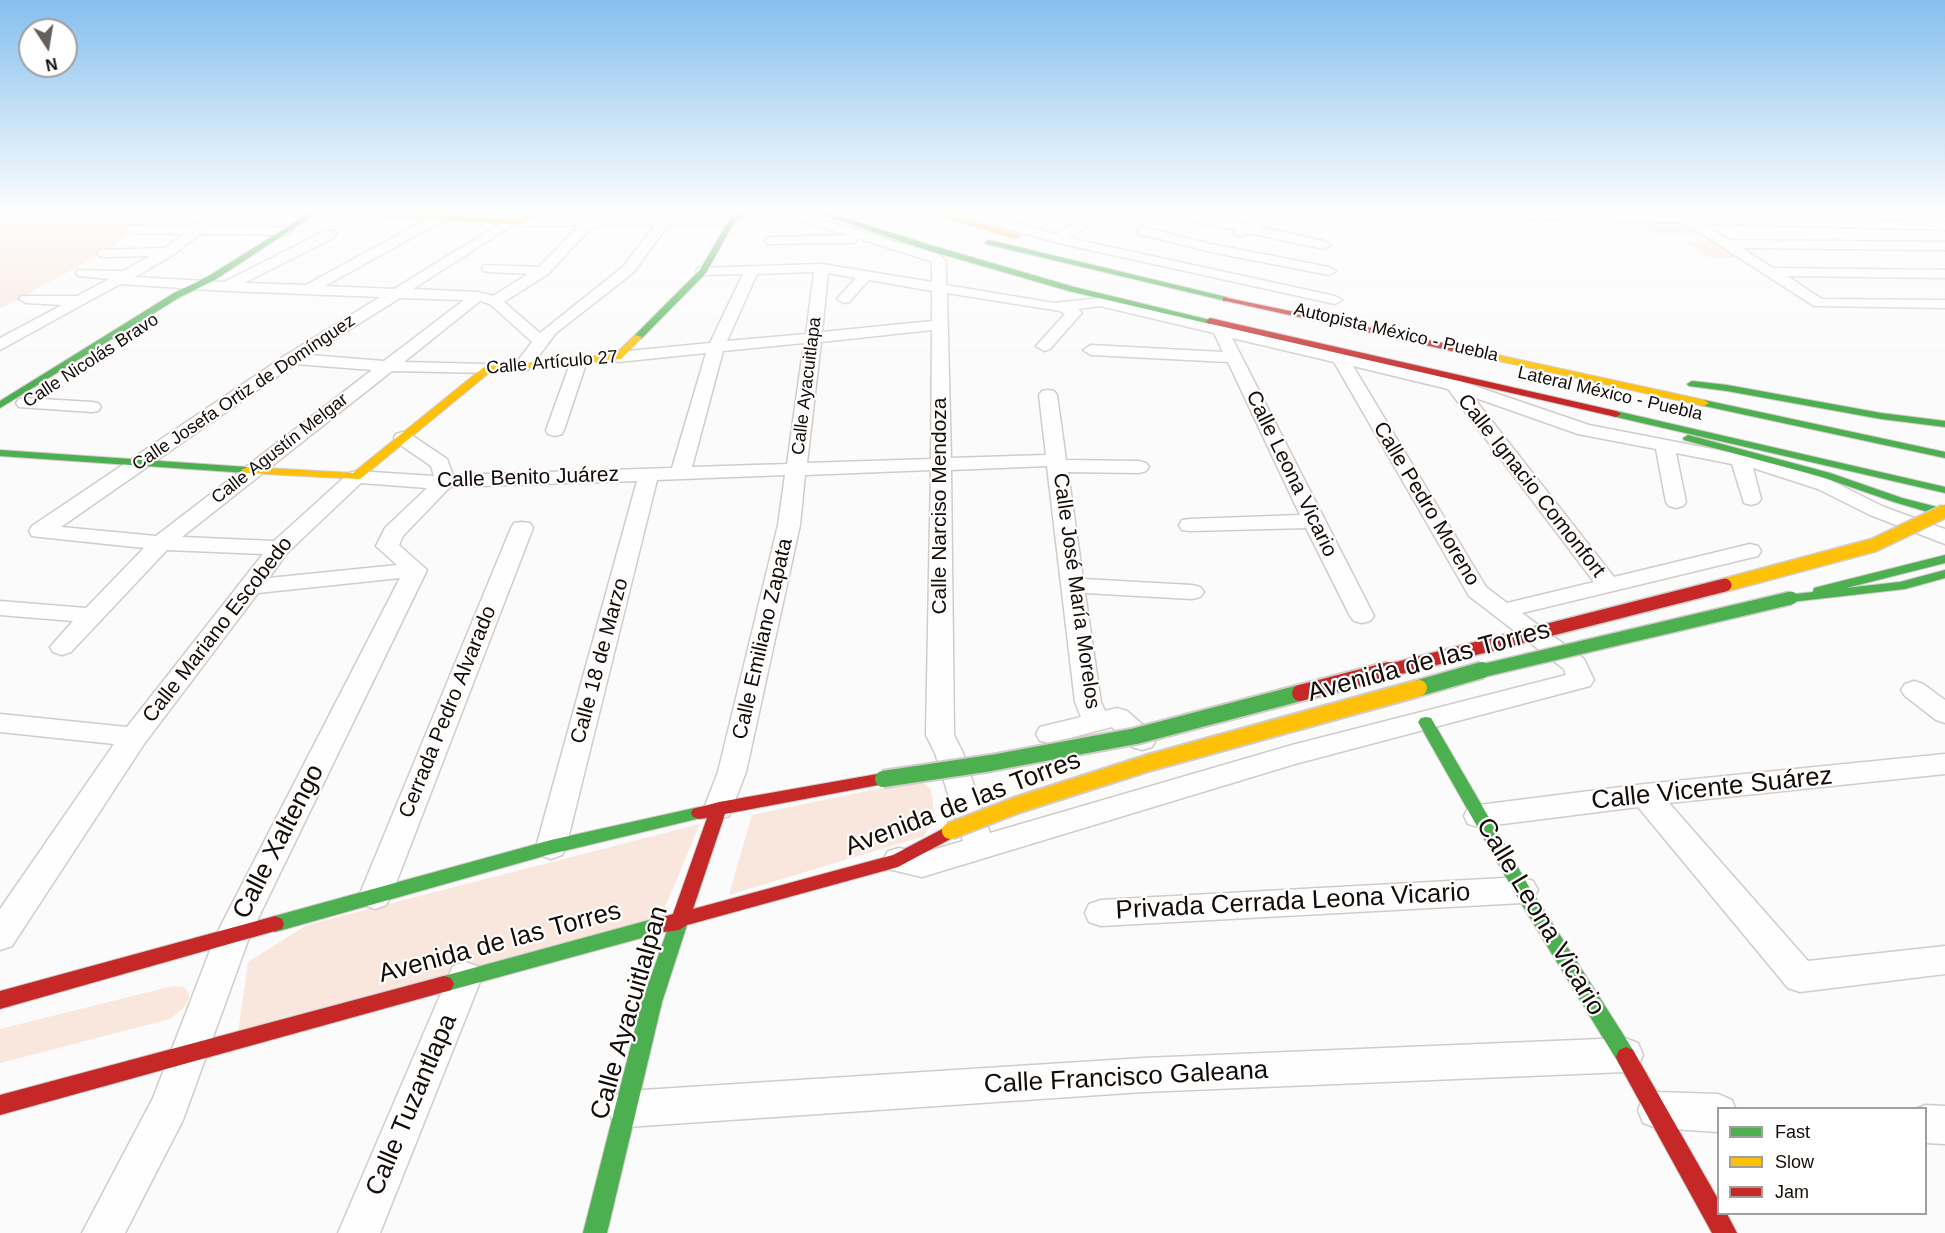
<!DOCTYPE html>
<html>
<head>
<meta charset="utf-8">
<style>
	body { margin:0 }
	#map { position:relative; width:1945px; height:1233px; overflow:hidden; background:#fbfbfb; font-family:Helvetica,sans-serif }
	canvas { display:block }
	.legend { position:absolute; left:1717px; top:1107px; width:210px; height:108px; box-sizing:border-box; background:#fff; border:2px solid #a19e9c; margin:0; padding:8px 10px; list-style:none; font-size:18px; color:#150c08 }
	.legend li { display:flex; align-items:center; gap:12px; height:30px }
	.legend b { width:30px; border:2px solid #a19e9c }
	.north { position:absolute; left:18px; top:18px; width:60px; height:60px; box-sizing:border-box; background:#fff; border:2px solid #a19e9c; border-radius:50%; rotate:168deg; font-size:16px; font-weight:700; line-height:24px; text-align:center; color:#150c08 }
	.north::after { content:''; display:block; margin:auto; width:21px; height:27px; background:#66605d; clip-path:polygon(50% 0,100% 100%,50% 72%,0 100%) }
</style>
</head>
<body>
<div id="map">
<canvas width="1945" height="1233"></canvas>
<ul class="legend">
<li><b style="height:8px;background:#4caf50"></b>Fast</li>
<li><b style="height:8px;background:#ffc107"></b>Slow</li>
<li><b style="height:8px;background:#c62828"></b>Jam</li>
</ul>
<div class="north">N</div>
</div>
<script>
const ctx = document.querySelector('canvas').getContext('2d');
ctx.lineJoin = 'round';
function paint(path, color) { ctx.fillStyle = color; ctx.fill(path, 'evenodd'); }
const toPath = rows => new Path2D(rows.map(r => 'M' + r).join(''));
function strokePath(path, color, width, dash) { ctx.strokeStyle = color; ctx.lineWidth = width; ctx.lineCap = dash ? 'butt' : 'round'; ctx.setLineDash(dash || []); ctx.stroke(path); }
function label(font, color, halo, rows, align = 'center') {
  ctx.font = font + ' Helvetica,sans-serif'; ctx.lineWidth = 4.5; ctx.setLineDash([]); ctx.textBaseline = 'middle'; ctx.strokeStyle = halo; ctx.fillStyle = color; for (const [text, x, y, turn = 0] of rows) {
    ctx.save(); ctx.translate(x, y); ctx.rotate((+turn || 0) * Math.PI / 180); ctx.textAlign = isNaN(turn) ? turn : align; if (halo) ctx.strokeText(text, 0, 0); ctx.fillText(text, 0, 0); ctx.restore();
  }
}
paint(toPath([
	[0,211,155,211,108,250,0,309],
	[1643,226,1691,227,1704,235,1655,234],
	[1683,241,1713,241,1741,258,1711,258],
	[919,780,931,789,935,819,924,836,729,895,752,815],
	[700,824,661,916,238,1033,248,962,307,925],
	[173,986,184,987,189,993,189,998,183,1008,170,1019,0,1063,0,1029]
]), '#f9e6dd');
const street = toPath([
	[158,211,189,211,183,215,164,215,158,211],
	[214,211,228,211,210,226,286,227,292,231,286,235,200,234,173,255,135,277,224,282,325,231,335,231,336,234,335,237,244,283,306,285,436,214,444,214,446,217,444,220,325,286,394,289,511,217,517,220,522,218,731,217,737,221,731,225,668,225,634,272,556,333,528,370,522,371,514,366,532,342,490,304,480,301,404,362,487,364,495,369,493,373,392,371,182,537,274,541,349,473,356,471,434,476,431,466,396,442,394,438,396,434,403,432,410,434,447,459,453,475,672,468,706,353,618,362,610,357,618,352,710,343,743,274,703,275,698,274,696,271,698,268,822,264,932,282,932,262,930,261,857,238,856,242,851,243,767,244,765,241,767,238,772,237,847,235,777,214,775,211,793,211,940,255,946,261,946,285,1054,303,1100,298,1460,381,1589,425,1764,459,1832,481,1884,507,1945,529,1945,544,1870,515,1818,489,1753,468,1761,499,1758,503,1751,505,1744,503,1732,464,1676,453,1686,502,1683,506,1676,508,1669,506,1666,502,1656,449,1578,434,1473,397,1614,577,1750,544,1758,546,1761,551,1758,556,1522,613,1584,659,1594,680,1590,686,1295,764,922,877,888,869,883,860,888,851,899,848,922,853,963,841,935,753,926,735,931,470,805,475,800,525,746,772,729,816,719,819,709,816,704,808,718,772,778,525,785,475,657,480,566,847,562,855,551,859,540,855,536,847,637,481,450,487,403,536,399,545,427,570,250,935,183,1120,125,1233,82,1233,153,1098,216,935,400,578,258,593,144,744,12,946,0,950,0,909,114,744,0,732,0,714,127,727,263,554,167,550,71,652,62,655,53,652,50,647,73,621,0,615,0,601,86,608,144,548,40,537,32,536,29,531,32,526,286,355,380,297,227,291,120,284,0,350,0,338,62,305,26,303,19,299,21,296,77,296,109,279,78,276,76,273,78,270,123,271,150,256,104,257,99,256,97,253,99,250,165,248,184,234,132,233,126,229,128,226,194,226,214,211],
	[516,223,522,226,579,225,539,267,484,265,482,268,484,271,489,272,528,274,493,296,478,292,413,289,516,223],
	[599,225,655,225,624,266,540,333,504,302,548,274,589,230,599,225],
	[814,272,806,334,727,341,757,274,814,272],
	[828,273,856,278,837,299,844,303,849,302,869,280,932,291,932,321,822,332,828,273],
	[947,293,1060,311,1065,314,1036,346,1044,351,1050,349,1079,316,1082,313,1078,309,1100,306,1214,333,1223,352,1091,345,1083,350,1091,355,1228,362,1300,515,1190,519,1182,520,1179,525,1182,530,1190,531,1306,528,1350,616,1354,621,1362,623,1370,621,1374,616,1232,338,1334,362,1469,596,1564,669,1566,675,1292,745,990,833,963,753,954,735,951,470,1047,466,1075,702,1081,717,1040,727,1036,734,1040,741,1050,743,1112,727,1132,747,1142,750,1152,747,1156,740,1152,733,1127,711,1117,708,1105,711,1101,702,1085,593,1192,599,1200,597,1204,592,1200,587,1192,585,1083,579,1068,472,1139,473,1146,471,1149,467,1146,463,1139,461,1066,460,1057,395,1054,391,1048,390,1042,391,1039,395,1046,455,951,458,947,293],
	[400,298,464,300,384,361,309,355,400,298],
	[932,330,931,459,807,463,821,342,932,330],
	[804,343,787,464,692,467,723,351,804,343],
	[295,364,372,370,156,536,61,527,295,364],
	[1353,366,1448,389,1594,582,1507,603,1486,587,1353,366],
	[361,483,427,488,385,528,376,546,397,565,269,578,287,553,361,483],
	[952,211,971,211,1056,234,1095,211,1109,211,1069,238,1335,296,1342,300,1335,304,1058,243,954,214,952,211],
	[1271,211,1286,211,1259,227,1324,241,1331,245,1324,249,1248,233,1240,236,1235,235,1235,230,1193,221,1191,218,1197,214,1245,224,1271,211],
	[1376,211,1515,211,1945,222,1945,230,1702,223,1729,240,1945,242,1945,250,1742,248,1773,268,1945,270,1945,278,1787,276,1822,299,1945,300,1945,308,1814,306,1685,223,1382,215,1376,211],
	[1143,227,1211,244,1329,267,1336,271,1329,275,1211,252,1138,234,1137,231,1138,228,1143,227],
	[579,356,587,361,564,430,562,434,555,436,548,434,546,430,571,361,579,356],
	[25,398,92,402,98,403,101,407,98,411,92,412,19,407,16,403,19,399,25,398],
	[522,522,530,523,533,528,391,896,386,905,375,909,364,905,359,896,511,528,514,523,522,522],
	[1914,681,1923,684,1945,700,1945,723,1936,720,1905,696,1901,690,1905,684,1914,681],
	[1945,754,1945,774,1669,803,1808,961,1945,946,1945,974,1800,992,1788,988,1638,807,1479,827,1468,824,1464,816,1468,808,1479,805,1645,784,1945,754],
	[1522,877,1533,881,1538,890,1533,899,1522,903,1101,926,1089,922,1085,913,1089,904,1101,900,1522,877],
	[465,962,477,966,482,977,380,1233,338,1233,448,977,453,966,465,962],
	[1625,1038,1638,1043,1643,1055,1638,1067,1625,1072,1143,1092,627,1127,613,1122,608,1109,613,1096,627,1091,1143,1058,1625,1038],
	[1657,1092,1718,1094,1732,1100,1735,1108,1718,1108,1718,1132,1657,1128,1643,1123,1638,1110,1643,1097,1657,1092],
	[1926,1105,1945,1106,1945,1144,1926,1143,1926,1108,1918,1108,1926,1105]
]);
const fast = toPath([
	[313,211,320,211,213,281,180,297,0,408,0,401,174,293,207,277,313,211],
	[743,211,751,211,734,222,706,273,641,339,635,339,635,335,700,270,729,220,743,211],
	[813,211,822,211,930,245,1074,287,1214,321,1210,324,1069,291,924,249,813,211],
	[989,240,1226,297,1230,299,1226,301,986,244,985,242,989,240],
	[1692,381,1727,385,1881,413,1945,421,1945,427,1881,419,1727,391,1689,386,1687,384,1692,381],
	[1704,400,1945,452,1945,458,1700,405,1699,403,1704,400],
	[1616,411,1945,487,1945,493,1612,416,1611,414,1616,411],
	[1688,435,1830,473,1902,498,1945,509,1945,517,1894,502,1822,477,1684,440,1683,438,1688,435],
	[0,450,247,467,253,470,247,473,0,456,0,450],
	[1945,555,1945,563,1846,588,1900,582,1945,570,1945,578,1905,589,1791,602,1784,598,1786,595,1813,592,1814,588,1945,555],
	[1426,717,1431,718,1528,885,1633,1050,1636,1057,1633,1064,1626,1067,1619,1064,1516,895,1418,722,1421,718,1426,717],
	[699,807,705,809,707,813,705,817,551,854,275,932,268,929,266,924,268,919,275,916,551,840,699,807],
	[679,914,686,917,688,922,662,1002,607,1233,583,1233,642,1002,667,931,444,992,437,990,434,984,437,978,444,976,664,916,671,919,679,914]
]);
const slow = toPath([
	[313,211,520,220,532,211,539,211,522,224,316,213,313,211],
	[923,211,933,211,1021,236,1014,238,923,211],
	[635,335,642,337,621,359,490,372,360,479,247,473,241,470,247,467,353,473,484,367,615,354,635,335],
	[1452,345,1704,400,1709,403,1704,406,1449,350,1447,348,1452,345]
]);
const jam = toPath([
	[1223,297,1452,345,1457,348,1452,351,1226,301,1223,301,1223,297],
	[1210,318,1616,411,1621,414,1616,417,1207,323,1206,321,1210,318],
	[883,773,889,775,891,779,889,783,725,814,693,909,893,855,950,825,956,826,959,831,956,836,898,867,687,925,679,930,664,932,657,929,655,924,657,919,673,914,707,818,699,819,693,817,691,813,693,809,719,802,883,773],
	[275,916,282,919,284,924,282,929,0,1009,0,991,275,916],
	[444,976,451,978,454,984,451,990,444,992,0,1115,0,1095,444,976],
	[1626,1047,1633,1050,1718,1199,1718,1214,1727,1214,1737,1233,1712,1233,1619,1064,1616,1057,1619,1050,1626,1047]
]);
strokePath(street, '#d1ccca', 3);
strokePath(fast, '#d1ccca', 2);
strokePath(slow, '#d1ccca', 2);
strokePath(jam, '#d1ccca', 2);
paint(street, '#fefefe');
paint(fast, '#4caf50');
paint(slow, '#ffc107');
paint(jam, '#c62828');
const fastBridgeFar1 = toPath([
	[1477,672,1791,598]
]);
const fastBridge = toPath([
	[1419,688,1482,670],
	[883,779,991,763,1136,736,1300,693]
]);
const slowBridgeFar1 = toPath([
	[1725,585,1874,545,1945,511]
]);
const slowBridge = toPath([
	[950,831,1017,805,1148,763,1419,688]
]);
const jamBridgeFar1 = toPath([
	[1383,672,1725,585]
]);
const jamBridge = toPath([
	[1300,693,1389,670]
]);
strokePath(fastBridgeFar1, '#d1ccca', 16, []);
strokePath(fastBridge, '#d1ccca', 20, []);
strokePath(slowBridgeFar1, '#d1ccca', 16, []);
strokePath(slowBridge, '#d1ccca', 20, []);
strokePath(jamBridgeFar1, '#d1ccca', 16, []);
strokePath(jamBridge, '#d1ccca', 20, []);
strokePath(fastBridgeFar1, '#4caf50', 13);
strokePath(fastBridge, '#4caf50', 16);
strokePath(slowBridgeFar1, '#ffc107', 13);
strokePath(slowBridge, '#ffc107', 16);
strokePath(jamBridgeFar1, '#c62828', 13);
strokePath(jamBridge, '#c62828', 16);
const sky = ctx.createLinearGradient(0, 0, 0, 383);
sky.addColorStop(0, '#85bfee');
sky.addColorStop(0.55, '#fdfdfd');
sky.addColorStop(1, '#fdfdfd00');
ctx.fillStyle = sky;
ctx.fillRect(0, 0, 1945, 383);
label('18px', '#150c08', '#fff', [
	["Autopista México - Puebla",1396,333,13],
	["Calle Nicolás Bravo",91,361,-33],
	["Calle Artículo 27",552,363,-5],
	["Calle Ayacuitlapa",807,386,-83],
	["Calle Josefa Ortiz de Domínguez",244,393,-34],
	["Lateral México - Puebla",1610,394,13],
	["Calle Agustín Melgar",280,449,-38]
]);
label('21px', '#150c08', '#fff', [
	["Calle Leona Vicario",1291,474,64],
	["Calle Benito Juárez",528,478,-2],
	["Calle Ignacio Comonfort",1531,486,52],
	["Calle Pedro Moreno",1426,504,59],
	["Calle Narciso Mendoza",940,506,-90],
	["Calle José María Morelos",1076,591,82],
	["Calle Mariano Escobedo",218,630,-52],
	["Calle Emiliano Zapata",763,639,-77],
	["Calle 18 de Marzo",600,661,-75],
	["Cerrada Pedro Alvarado",448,712,-68]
]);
label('26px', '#150c08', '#fff', [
	["Avenida de las Torres",1429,662,-15],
	["Calle Vicente Suárez",1712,789,-6],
	["Avenida de las Torres",963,804,-21],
	["Calle Xaltengo",279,842,-63],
	["Privada Cerrada Leona Vicario",1293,902,-3],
	["Calle Leona Vicario",1540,917,59],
	["Avenida de las Torres",500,943,-15],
	["Calle Ayacuitlalpan",630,1013,-74],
	["Calle Francisco Galeana",1126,1078,-3],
	["Calle Tuzantlapa",412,1105,-67]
]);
</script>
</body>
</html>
